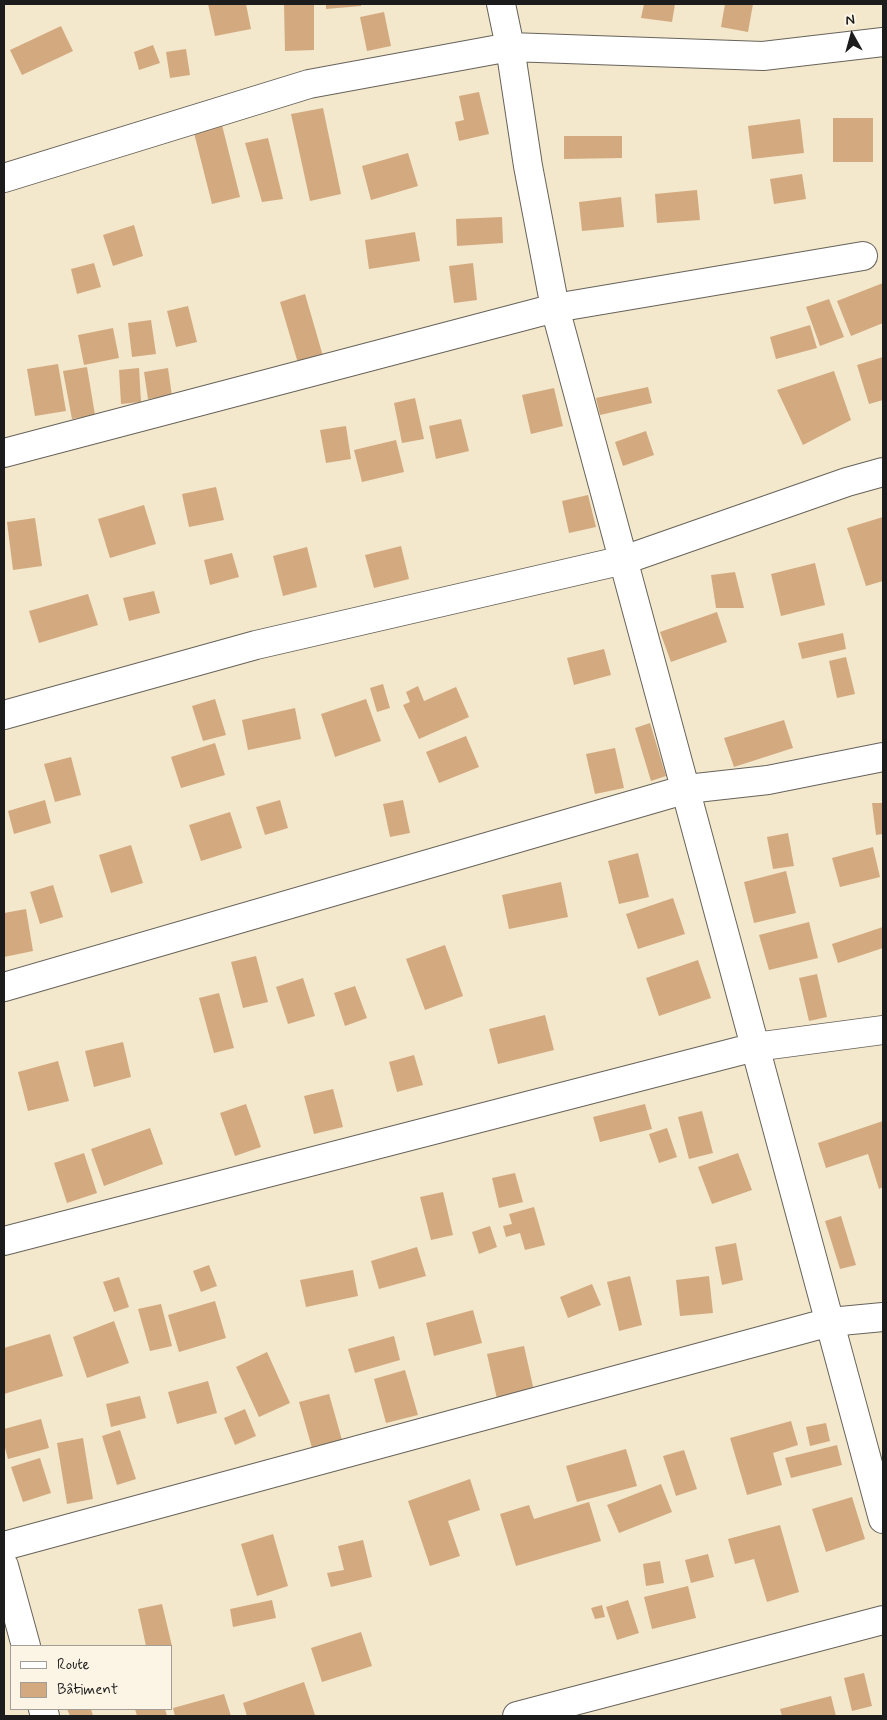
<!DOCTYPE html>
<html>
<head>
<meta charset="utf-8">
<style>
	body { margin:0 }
	#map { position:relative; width:887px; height:1720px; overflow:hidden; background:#f3e7cc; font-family:Mynerve,sans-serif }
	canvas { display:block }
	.frame { position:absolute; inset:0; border:5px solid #1c1c1c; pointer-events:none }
	.legend { position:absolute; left:10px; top:1645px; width:162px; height:65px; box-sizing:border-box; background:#fcf5e5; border:1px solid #a29e95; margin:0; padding:6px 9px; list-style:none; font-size:15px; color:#1c1c1c }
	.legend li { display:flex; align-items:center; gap:10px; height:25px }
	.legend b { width:25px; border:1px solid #a29e95 }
	.north { position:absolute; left:827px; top:10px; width:50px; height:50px; -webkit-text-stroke:4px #fcf5e5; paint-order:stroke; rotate:353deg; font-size:14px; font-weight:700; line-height:20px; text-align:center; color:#1c1c1c }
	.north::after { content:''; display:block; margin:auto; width:18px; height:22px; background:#1c1c1c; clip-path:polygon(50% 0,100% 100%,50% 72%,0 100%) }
</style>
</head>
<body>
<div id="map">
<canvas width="887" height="1720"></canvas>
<div class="frame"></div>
<ul class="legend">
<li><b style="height:6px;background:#fff"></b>Route</li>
<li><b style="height:14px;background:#d3aa7f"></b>Bâtiment</li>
</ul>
<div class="north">N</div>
</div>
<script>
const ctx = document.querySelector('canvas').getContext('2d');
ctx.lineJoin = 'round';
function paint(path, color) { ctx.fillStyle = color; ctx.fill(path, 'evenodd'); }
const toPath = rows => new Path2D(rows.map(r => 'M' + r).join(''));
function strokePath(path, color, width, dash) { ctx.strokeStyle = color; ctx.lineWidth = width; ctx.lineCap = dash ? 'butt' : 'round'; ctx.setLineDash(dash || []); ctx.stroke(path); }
paint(toPath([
	[208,4,246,4,251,29,215,36],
	[284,4,314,4,314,50,285,51],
	[326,4,361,4,361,6,326,9],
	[644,4,675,4,672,22,641,18],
	[725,4,753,4,748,32,721,27],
	[384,12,391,46,367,51,360,17],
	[61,26,73,51,22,75,10,50],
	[153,45,160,63,139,70,134,52],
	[186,49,190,75,170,78,166,52],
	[479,92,489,134,459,141,455,122,464,120,459,96],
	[323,108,341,194,310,201,291,114],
	[833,118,873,118,873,162,833,162],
	[800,119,804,153,752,159,748,126],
	[222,125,240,197,212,204,194,133],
	[564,136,622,136,622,158,564,159],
	[268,138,283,199,262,202,245,143],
	[408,153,418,186,371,200,362,166],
	[802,174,806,199,774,204,770,179],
	[697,190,700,220,657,223,655,194],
	[621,197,624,227,582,231,579,202],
	[502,217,503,243,457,246,456,219],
	[134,225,143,256,113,266,103,235],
	[415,232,420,261,369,269,365,240],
	[94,263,101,287,77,294,71,269],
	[473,263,477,300,454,303,449,266],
	[883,283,883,323,851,336,837,301],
	[305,294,325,363,300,370,280,302],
	[829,299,844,337,820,346,806,307],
	[188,306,197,342,176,347,167,311],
	[151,320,156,354,132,357,128,323],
	[810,325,817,348,776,359,770,337],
	[113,328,119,358,84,365,78,335],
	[883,357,883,400,869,404,857,365],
	[58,364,66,411,35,416,27,369],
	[87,367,95,415,72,419,63,371],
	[139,368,141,402,121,404,119,370],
	[168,368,172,396,148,399,144,372],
	[834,371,851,420,803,445,777,390],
	[648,387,652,403,600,415,596,398],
	[554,388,563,426,531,434,522,395],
	[415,398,424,439,402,443,394,403],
	[461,419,469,451,436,459,429,426],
	[346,426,351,459,326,463,320,430],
	[646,431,654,455,623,466,615,442],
	[396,440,404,472,362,482,354,450],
	[216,487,224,520,189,527,182,494],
	[588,495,596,527,569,533,562,501],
	[144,505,156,544,110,558,98,519],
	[883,517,883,581,866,586,847,528],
	[35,518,42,566,13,570,7,522],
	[401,546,409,579,374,588,365,555],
	[307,547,317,587,283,596,273,556],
	[232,553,239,577,210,585,204,560],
	[815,563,825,605,781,616,771,574],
	[735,572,744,608,716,608,711,575],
	[154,591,160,613,129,621,123,598],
	[88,594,98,625,39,643,29,611],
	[717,612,727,642,671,662,660,632],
	[843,633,846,649,802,659,798,643],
	[604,649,611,675,574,685,567,658],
	[846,657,855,694,837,698,829,661],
	[383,684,390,708,377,712,370,688],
	[418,686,424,701,456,687,469,717,419,739,403,705,410,702,406,692],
	[215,699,226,735,203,741,192,706],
	[366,699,381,741,335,757,321,714],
	[295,708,301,739,248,750,242,720],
	[784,720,793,748,734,767,724,738],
	[650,723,666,776,651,781,635,728],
	[466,736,479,767,439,783,426,752],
	[215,743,225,775,181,788,171,757],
	[615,748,624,788,595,794,586,754],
	[71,757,81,795,55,802,44,764],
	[45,800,51,823,14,834,8,811],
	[280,800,288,828,265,835,256,807],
	[403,800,410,833,390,837,383,804],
	[872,803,883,803,883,834,876,835],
	[230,812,242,848,201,861,189,825],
	[788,833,794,866,773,869,767,837],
	[131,845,143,883,111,893,99,855],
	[873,847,880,877,840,887,832,858],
	[638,853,649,897,619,904,608,861],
	[786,871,796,913,754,923,744,882],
	[561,882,568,917,509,929,502,895],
	[53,885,63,917,40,924,30,892],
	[673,898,685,934,638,949,626,914],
	[26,909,33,951,4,957,4,913],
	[809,922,818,958,769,970,759,935],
	[883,927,883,948,838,963,832,944],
	[445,945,463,996,425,1010,406,959],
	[256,956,268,1002,243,1008,231,962],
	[698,960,711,998,659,1016,646,978],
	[817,974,827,1017,809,1021,799,978],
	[303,978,315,1016,288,1024,276,987],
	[355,986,367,1018,345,1026,334,993],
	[219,993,234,1048,214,1053,199,998],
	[545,1015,554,1050,498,1064,489,1029],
	[123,1042,131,1077,94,1087,85,1051],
	[414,1055,423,1085,397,1092,389,1062],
	[58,1061,69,1101,28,1111,18,1072],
	[333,1089,343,1127,314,1134,304,1096],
	[246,1104,261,1147,235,1156,220,1113],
	[645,1104,652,1129,600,1142,593,1117],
	[702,1111,713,1153,689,1159,678,1117],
	[883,1121,883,1187,879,1189,868,1154,826,1168,818,1143],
	[150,1128,163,1164,104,1186,91,1149],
	[667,1128,677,1157,659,1163,649,1134],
	[84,1153,97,1193,67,1203,54,1163],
	[738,1153,752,1190,712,1204,698,1167],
	[515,1173,523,1202,499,1208,492,1178],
	[443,1192,453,1235,431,1240,420,1197],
	[534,1207,545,1245,525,1250,520,1233,506,1237,503,1226,512,1224,509,1214],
	[841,1216,856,1265,840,1269,825,1221],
	[490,1226,497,1247,479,1254,472,1232],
	[736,1243,743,1280,722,1285,715,1247],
	[417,1247,426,1276,379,1289,371,1261],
	[209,1265,217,1286,201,1292,193,1271],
	[353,1270,358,1296,306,1307,300,1280],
	[630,1276,642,1325,619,1331,607,1282],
	[709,1276,713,1313,680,1316,676,1280],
	[119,1277,129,1307,114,1312,103,1282],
	[592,1284,601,1305,568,1318,560,1297],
	[215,1301,226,1338,179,1352,168,1315],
	[161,1304,172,1346,150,1351,138,1309],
	[473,1310,482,1343,434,1356,426,1323],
	[114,1321,129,1363,87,1378,73,1337],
	[50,1334,63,1376,4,1394,4,1348],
	[394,1336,400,1360,355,1373,348,1349],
	[524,1346,534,1391,497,1399,487,1354],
	[267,1352,290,1403,259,1417,236,1367],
	[405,1370,418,1415,386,1423,374,1379],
	[208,1381,217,1413,177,1424,168,1392],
	[329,1394,342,1440,312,1448,299,1402],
	[140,1396,146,1418,111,1427,106,1404],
	[245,1409,256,1436,235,1445,224,1418],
	[41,1419,49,1448,8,1459,4,1444,4,1429],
	[791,1421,798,1445,773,1453,782,1485,747,1495,730,1438],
	[826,1423,830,1441,810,1446,806,1427],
	[120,1430,136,1479,117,1485,102,1436],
	[83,1438,93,1499,67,1504,57,1443],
	[837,1445,842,1465,791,1478,785,1458],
	[626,1449,637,1486,577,1502,566,1466],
	[684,1450,697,1489,676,1496,663,1456],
	[40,1458,51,1493,23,1502,11,1467],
	[470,1479,480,1510,448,1521,460,1556,430,1566,408,1501],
	[661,1484,672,1512,619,1533,607,1505],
	[852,1497,865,1539,826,1552,812,1509],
	[589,1502,601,1541,516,1566,500,1514,529,1505,534,1519],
	[780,1525,799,1592,767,1602,754,1559,735,1564,728,1539],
	[273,1534,288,1586,257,1596,241,1544],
	[363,1540,372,1577,331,1587,327,1573,344,1570,338,1546],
	[708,1554,714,1577,691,1583,685,1560],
	[660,1561,664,1583,646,1586,643,1564],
	[688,1586,696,1618,652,1629,644,1597],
	[272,1600,276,1618,233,1627,230,1609],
	[628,1600,639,1633,617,1640,606,1607],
	[162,1604,172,1646,146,1646,138,1609],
	[602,1605,605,1617,595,1619,591,1608],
	[361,1632,372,1666,322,1682,311,1648],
	[864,1673,872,1706,852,1711,844,1678],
	[304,1682,315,1715,310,1716,247,1716,243,1703],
	[224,1694,231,1716,175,1716,173,1708],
	[831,1696,836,1716,782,1716,780,1709],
	[67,1709,91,1709,93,1716,70,1716],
	[135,1709,165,1709,167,1716,137,1716]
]), '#d3aa7f');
const minor = toPath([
	[501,4,510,47,528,166,555,308,883,1519],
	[4,178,309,84,510,47,763,56,883,42],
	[4,453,555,308,863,256],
	[4,715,256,645,624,560,847,482,883,472],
	[4,987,687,789,768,780,883,757],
	[4,1241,755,1047,883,1030],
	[4,1546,830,1322,883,1317],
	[4,1566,26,1646],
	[43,1709,45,1716],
	[517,1716,883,1620]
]);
strokePath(minor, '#67635a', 30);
strokePath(minor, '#fff', 28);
</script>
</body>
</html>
